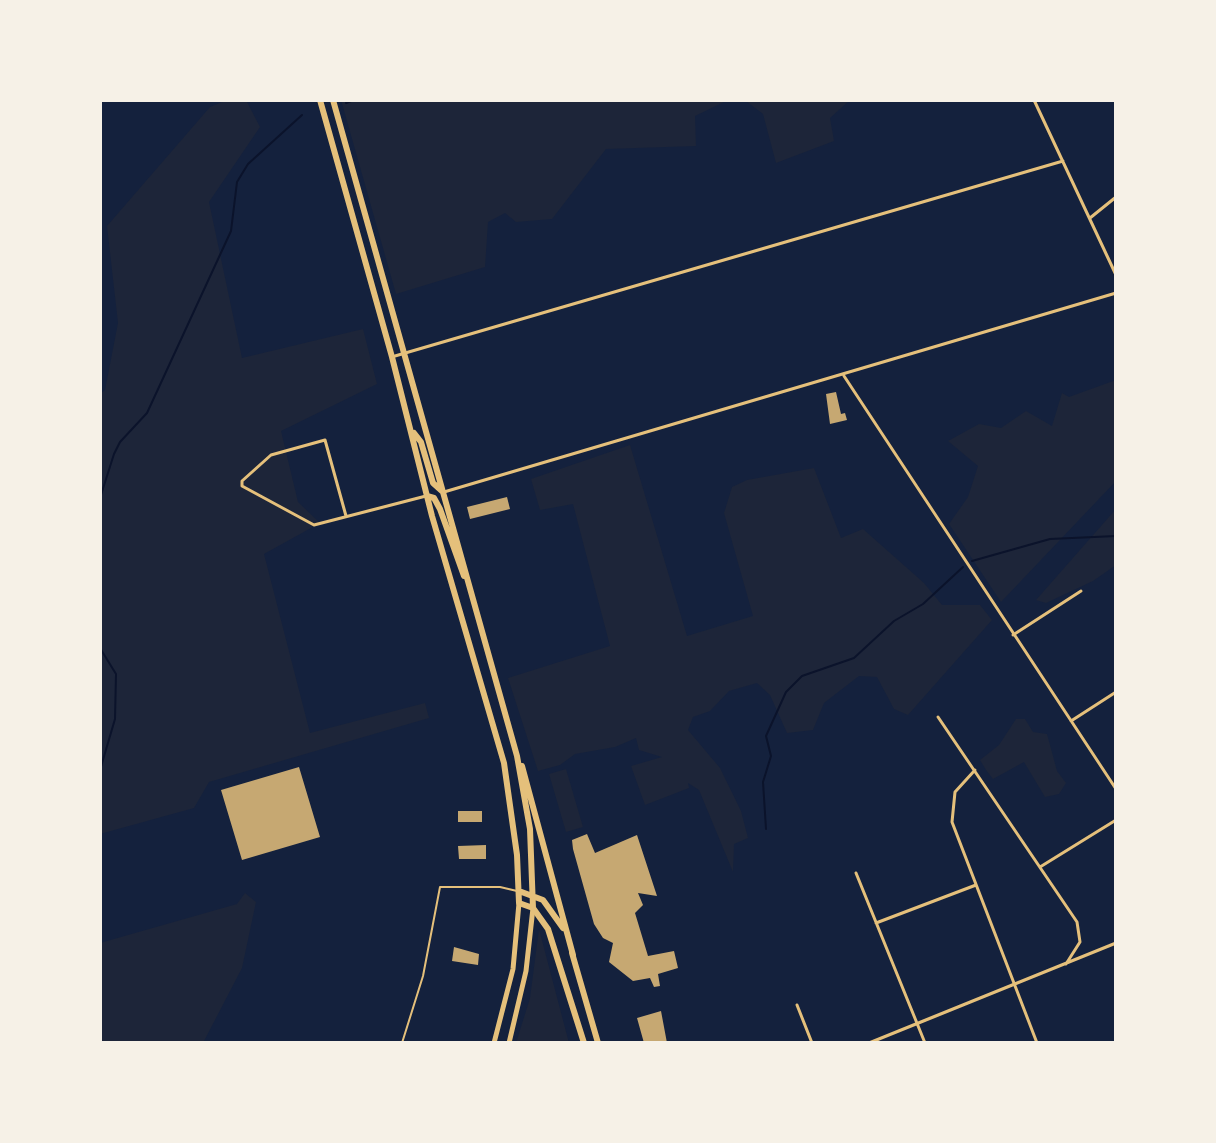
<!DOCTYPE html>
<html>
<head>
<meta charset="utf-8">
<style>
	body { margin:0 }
	#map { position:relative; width:1216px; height:1143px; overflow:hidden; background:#14213d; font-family:Ubuntu,sans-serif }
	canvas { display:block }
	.frame { position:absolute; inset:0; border:102px solid #f6f1e7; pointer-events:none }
</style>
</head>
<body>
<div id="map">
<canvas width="1216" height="1143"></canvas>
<div class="frame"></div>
</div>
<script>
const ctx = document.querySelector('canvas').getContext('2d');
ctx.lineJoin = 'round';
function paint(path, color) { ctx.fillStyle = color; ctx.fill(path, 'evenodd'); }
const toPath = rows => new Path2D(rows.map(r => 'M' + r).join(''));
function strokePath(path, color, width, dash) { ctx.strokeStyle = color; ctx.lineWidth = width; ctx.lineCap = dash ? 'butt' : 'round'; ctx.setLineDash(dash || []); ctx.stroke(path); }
paint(toPath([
	[227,100,246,100,260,127,209,202,242,358,363,329,377,384,281,431,298,502,320,523,264,554,310,733,425,703,429,718,209,782,194,808,100,834,100,394,105,390,118,323,107,226,210,107],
	[341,100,850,100,830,118,834,141,776,163,763,114,746,101,724,102,695,116,696,146,606,149,552,219,516,222,505,213,488,222,485,267,396,294],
	[1116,380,1116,481,1001,602,949,524,968,497,978,466,948,441,979,424,1001,428,1026,411,1052,426,1062,393,1069,397],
	[630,445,687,636,753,616,724,513,732,487,747,480,814,468,841,538,863,529,924,583,942,605,980,605,992,620,908,715,894,709,877,677,859,676,824,703,813,730,787,733,770,695,757,683,729,691,710,711,693,717,688,730,720,768,741,811,748,838,734,844,733,872,699,790,688,783,689,788,645,805,631,766,662,757,639,750,636,738,615,747,575,754,560,765,538,771,508,678,610,646,573,504,540,510,531,479],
	[1116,509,1116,565,1093,581,1046,603,1036,600],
	[1016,719,1025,719,1033,732,1047,734,1057,771,1066,783,1059,794,1045,797,1024,762,993,779,986,770,980,760,999,745],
	[566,769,583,827,566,832,549,774],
	[245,893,256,902,242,968,203,1043,100,1043,100,943,237,904],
	[539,929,569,1043,516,1043,530,998]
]), '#1d2539');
strokePath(toPath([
	[346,103,354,100],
	[100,498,114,454,120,442,147,413,231,231,237,182,248,164,302,115],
	[972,561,1050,539,1116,536],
	[100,586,100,630],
	[100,648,116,674,115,719,100,770],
	[766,829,763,782,771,756,766,736,786,692,802,676,854,658,894,621,923,604,963,567]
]), '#0b132b', 2);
paint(toPath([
	[836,392,841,414,845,413,847,420,830,424,826,394],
	[507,497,510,509,470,519,467,507],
	[299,767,320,837,242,860,221,790],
	[458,811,482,811,482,822,458,822],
	[587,834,595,853,637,835,657,896,638,893,643,905,635,913,648,956,674,951,678,968,658,974,660,986,654,987,650,978,633,981,609,962,613,943,603,938,594,924,573,849,572,840],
	[486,845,486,859,459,859,458,846],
	[454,947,479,954,478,965,452,961],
	[661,1011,667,1043,644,1043,637,1018]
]), '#c6a872');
strokePath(toPath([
	[402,1043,423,976,440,887,500,887,517,891]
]), '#e5c07b', 2);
strokePath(toPath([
	[1034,100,1116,275],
	[1090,218,1116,197],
	[395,356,1063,161],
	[844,376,1116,789],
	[444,492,1116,293],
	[346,516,325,440,271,455,242,481,242,486,314,525,426,496],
	[1013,635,1081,591],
	[938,717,1077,922,1080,942,1066,964],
	[1071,721,1116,692],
	[975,770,955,792,952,822,1037,1043],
	[1040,867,1116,820],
	[856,873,925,1043],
	[876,923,976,885],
	[797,1005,812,1043],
	[869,1043,1116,943]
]), '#e5c07b', 3);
strokePath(toPath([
	[494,1043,513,969,519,903],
	[509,1043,526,971,533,908]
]), '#e5c07b', 5);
strokePath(toPath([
	[320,100,392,357,432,516,504,763,517,855,519,903,533,908,548,929,584,1043],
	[333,100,517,756,530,829,533,908],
	[414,433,421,442,433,483,443,492],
	[427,496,434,498,440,509,464,576],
	[522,766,573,955],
	[519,891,543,900,563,928],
	[572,953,598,1043]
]), '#e5c07b', 6);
</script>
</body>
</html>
